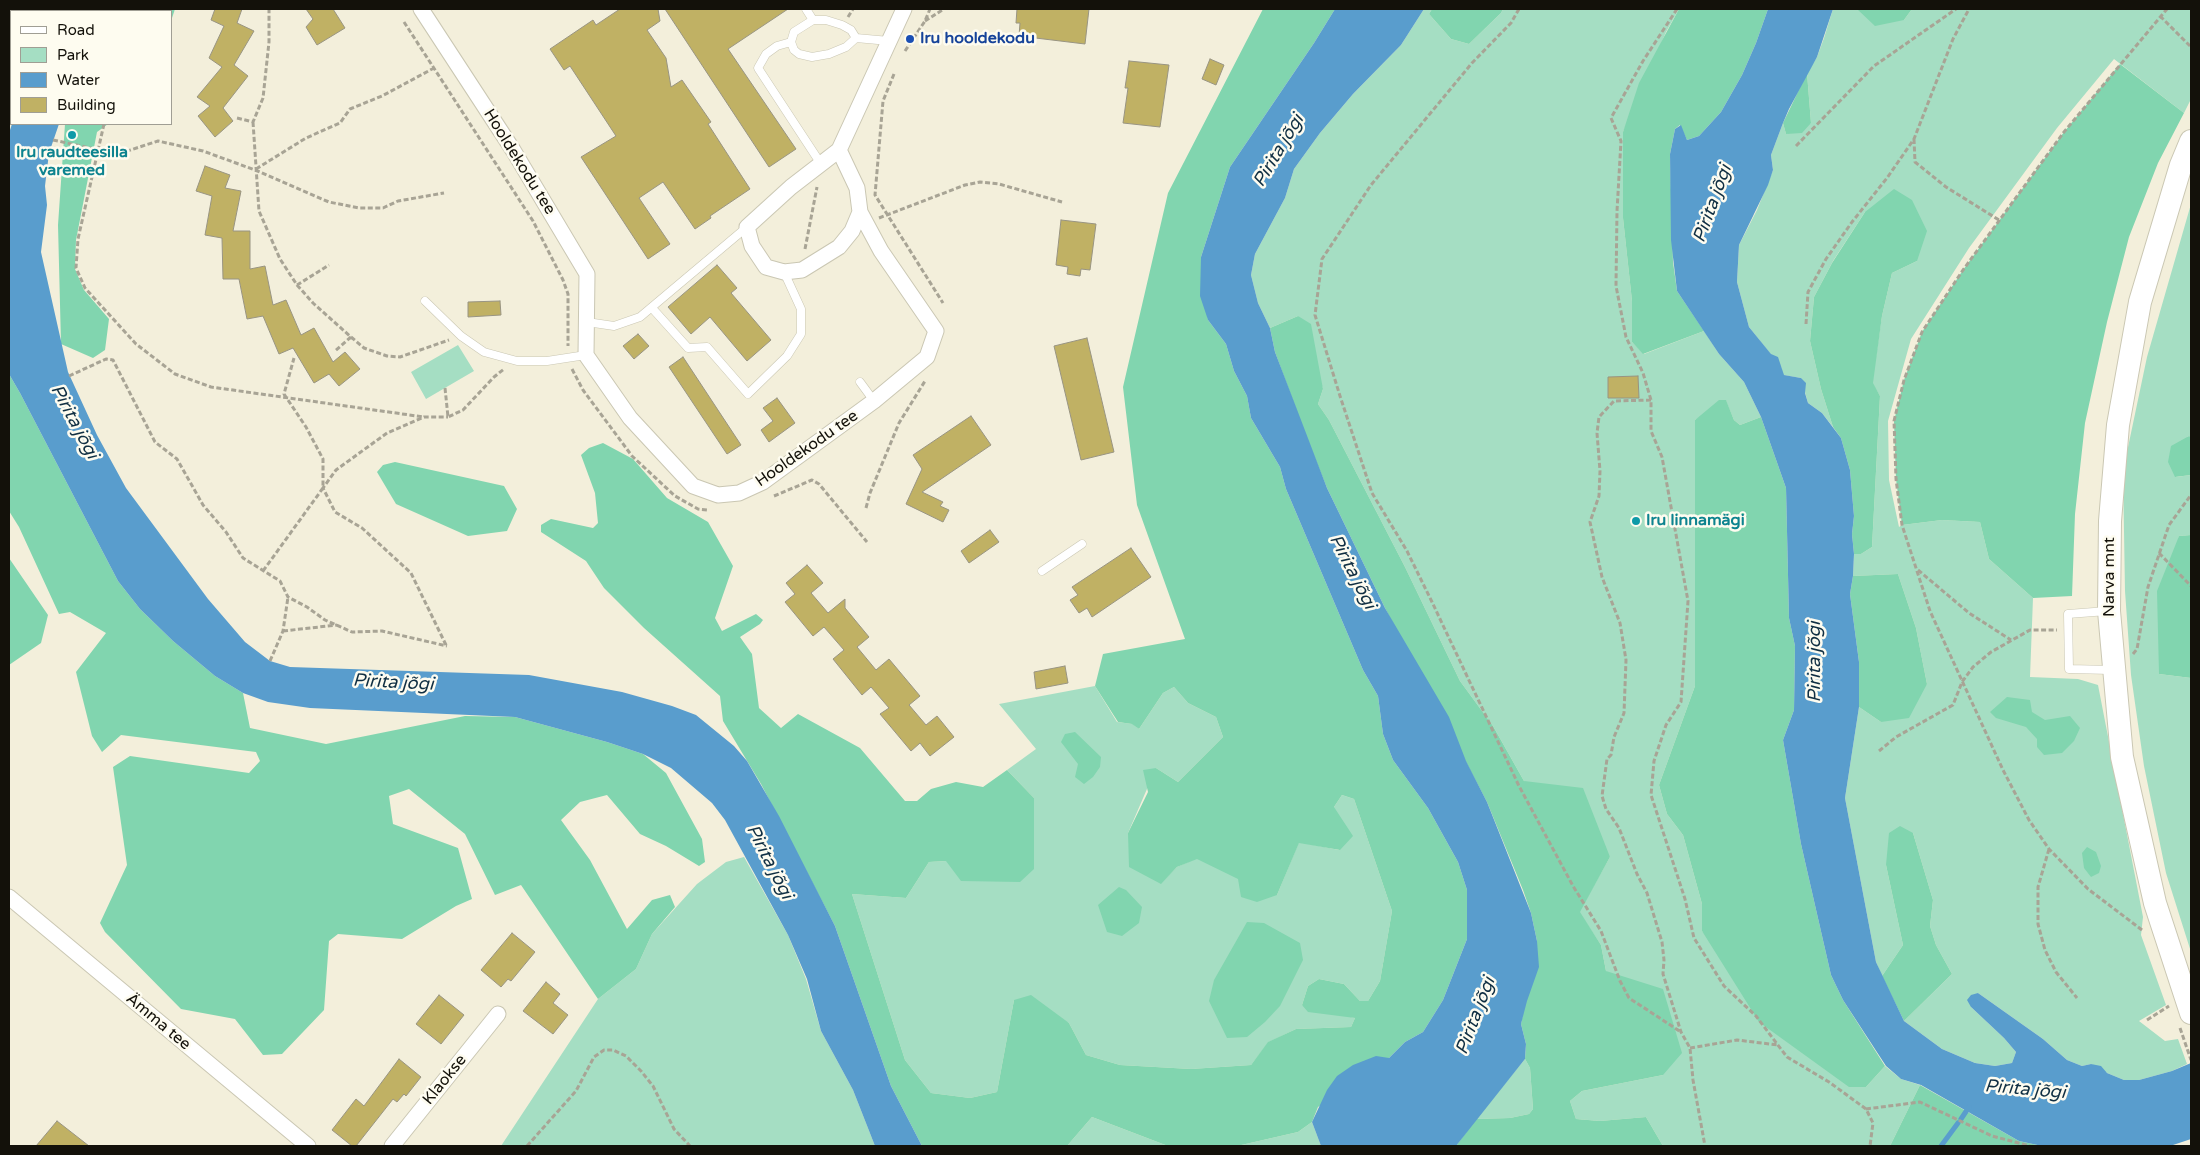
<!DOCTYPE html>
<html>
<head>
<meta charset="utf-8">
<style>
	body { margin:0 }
	#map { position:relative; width:2200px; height:1155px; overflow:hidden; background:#f3efdb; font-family:"Varela Round",sans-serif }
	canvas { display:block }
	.frame { position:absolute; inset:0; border:10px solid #13110a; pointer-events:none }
	.legend { position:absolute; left:10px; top:10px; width:162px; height:115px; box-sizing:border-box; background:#fefcf0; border:1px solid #a09e94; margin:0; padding:6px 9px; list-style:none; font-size:15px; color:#13110a }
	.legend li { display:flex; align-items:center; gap:10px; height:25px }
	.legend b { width:25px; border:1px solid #a09e94 }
</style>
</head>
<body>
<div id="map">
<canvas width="2200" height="1155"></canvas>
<div class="frame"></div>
<ul class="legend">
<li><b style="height:6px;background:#fff"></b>Road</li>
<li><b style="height:14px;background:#a5dec3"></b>Park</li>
<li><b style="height:14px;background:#599dcd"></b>Water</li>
<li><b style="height:14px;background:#c0b164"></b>Building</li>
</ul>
</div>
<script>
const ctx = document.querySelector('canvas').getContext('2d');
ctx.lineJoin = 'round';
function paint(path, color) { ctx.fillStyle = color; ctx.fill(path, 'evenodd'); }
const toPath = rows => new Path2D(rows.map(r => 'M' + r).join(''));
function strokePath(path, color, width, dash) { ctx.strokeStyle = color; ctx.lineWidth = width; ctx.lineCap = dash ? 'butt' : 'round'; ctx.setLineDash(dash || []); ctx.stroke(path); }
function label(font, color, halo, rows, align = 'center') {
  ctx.font = font + ' "Varela Round",sans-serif'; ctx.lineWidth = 5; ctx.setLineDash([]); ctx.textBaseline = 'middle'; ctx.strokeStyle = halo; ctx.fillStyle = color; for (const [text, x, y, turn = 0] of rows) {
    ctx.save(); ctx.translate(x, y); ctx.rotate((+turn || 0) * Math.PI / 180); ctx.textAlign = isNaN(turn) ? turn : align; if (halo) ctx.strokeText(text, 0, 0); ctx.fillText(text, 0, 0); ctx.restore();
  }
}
paint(toPath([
	[1424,9,1432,9,1429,14,1451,39,1469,44,1501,13,1503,9,1679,9,1666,32,1623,132,1623,218,1632,301,1632,342,1644,354,1704,331,1719,354,1744,382,1761,417,1740,425,1734,420,1726,401,1695,420,1695,686,1659,785,1667,814,1683,835,1702,904,1702,931,1866,1087,1885,1066,1901,1079,1920,1085,1890,1146,1663,1146,1646,1117,1600,1121,1576,1119,1570,1101,1582,1091,1663,1075,1606,971,1601,945,1579,912,1610,857,1524,781,1493,726,1460,681,1405,567,1329,420,1318,404,1323,389,1298,316,1270,328,1258,303,1251,275,1255,254,1285,198,1294,169,1320,133,1353,94,1401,45],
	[1833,9,1857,9,1904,20,1912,9,2191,9,2191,99,2184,113,2114,59,2057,128,1969,248,1911,339,1888,421,1889,480,1899,527,1902,525,1942,520,1980,522,1989,559,2033,598,2030,677,2078,679,2098,685,2143,917,2141,935,2166,1005,2139,1021,2165,1041,2178,1039,2187,1064,2172,1071,2139,1080,2124,1080,2107,1073,2091,1064,2082,1066,2067,1060,2043,1039,1978,993,1971,1007,2004,1038,2016,1052,2012,1063,1995,1066,1975,1063,1942,1049,1904,1021,1952,974,1936,945,1930,926,1933,900,1913,833,1886,865,1903,945,1882,976,1876,962,1845,798,1859,707,1881,722,1927,684,1916,628,1898,574,1853,576,1854,554,1861,554,1872,547,1880,396,1872,383,1882,316,1892,273,1917,261,1865,212,1833,261,1814,297,1810,341,1821,389,1833,427,1822,413,1808,403,1801,378,1783,375,1781,367,1749,327,1737,282,1739,245,1757,210,1773,170,1771,155,1783,123,1786,134,1811,123,1807,73,1817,57,1824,38],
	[2191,204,2191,438,2188,436,2176,477,2191,475,2191,535,2179,536,2159,674,2191,678,2191,952,2166,873,2144,766,2131,675,2125,591,2123,471,2147,357],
	[458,345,474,371,426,399,411,372],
	[1095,686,1117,722,1133,724,1139,729,1163,693,1174,687,1188,703,1216,717,1223,737,1178,782,1156,768,1128,833,1161,883,1177,867,1197,858,1277,895,1299,842,1339,850,1334,807,1342,795,1354,799,1392,911,1380,981,1368,1001,1360,1001,1344,984,1319,979,1308,986,1302,1005,1355,1018,1351,1027,1296,1029,1269,1042,1251,1065,1191,1069,1120,1065,1086,1055,1069,1023,1014,1000,997,1092,970,1098,931,1093,905,1060,852,894,906,898,929,862,946,861,1034,798,1007,770,1036,749,999,704],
	[744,857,788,935,806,979,821,1031,853,1090,875,1146,501,1146,598,999,636,969,652,934,697,884,726,862],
	[1525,1059,1530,1068,1533,1109,1529,1114,1510,1118,1476,1119],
	[1092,1117,1168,1146,1067,1146],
	[1312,1122,1321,1146,1237,1146,1298,1132]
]), '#a5dec3');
paint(toPath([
	[72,9,175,9,171,21,171,11,72,11],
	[1263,9,1335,9,1314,43,1230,167,1201,257,1208,320,1226,344,1234,371,1247,396,1251,418,1280,467,1286,489,1363,670,1378,696,1383,734,1393,760,1428,808,1458,862,1467,890,1467,939,1443,1000,1423,1032,1405,1042,1389,1058,1318,1107,1312,1122,1298,1132,1237,1146,1168,1146,1092,1117,1067,1146,922,1146,891,1086,835,926,761,784,723,721,720,696,644,628,604,588,586,561,541,532,541,525,551,519,593,528,598,523,595,493,581,455,589,448,603,443,633,459,667,498,708,522,733,566,715,618,722,631,756,614,763,620,760,624,740,637,752,654,759,708,781,728,798,714,860,748,905,801,917,801,931,789,956,782,983,787,1007,770,1034,798,1034,869,1020,882,961,881,946,861,929,862,906,898,852,894,905,1060,931,1093,970,1098,997,1092,1014,1000,1031,995,1069,1023,1086,1055,1120,1065,1191,1069,1251,1065,1268,1042,1296,1029,1351,1027,1355,1018,1308,1012,1302,1005,1308,986,1319,979,1344,984,1360,1001,1368,1001,1380,981,1392,911,1354,799,1342,795,1334,807,1353,836,1340,850,1299,843,1277,895,1257,902,1241,897,1238,879,1197,859,1177,867,1161,884,1129,867,1128,833,1148,792,1143,770,1156,768,1178,782,1223,737,1216,717,1188,703,1174,687,1163,693,1139,729,1132,724,1118,722,1095,686,1103,654,1185,639,1137,505,1123,387,1168,193],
	[1432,9,1503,9,1501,13,1469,44,1451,39,1429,14],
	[1679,9,1768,9,1756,43,1742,75,1721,112,1699,136,1687,140,1680,125,1675,129,1670,154,1673,262,1677,291,1704,331,1643,354,1632,342,1632,301,1623,218,1623,132,1639,83],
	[1857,9,1912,9,1904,20,1875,26],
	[2120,64,2184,113,2158,163,2129,237,2107,322,2085,423,2075,514,2072,596,2033,598,1989,559,1980,522,1942,520,1902,525,1896,479,1894,421,1904,380,1922,332,1963,270,2064,132],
	[1807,73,1811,123,1802,133,1786,134,1783,123],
	[65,124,108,124,97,132,76,240,75,269,84,290,109,319,105,350,93,358,61,344,58,225],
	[1894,189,1912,200,1927,231,1917,261,1892,273,1882,316,1873,383,1880,396,1872,547,1861,554,1854,554,1852,534,1854,516,1850,470,1841,438,1833,427,1821,389,1810,341,1814,297,1832,263,1865,212],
	[1298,316,1311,324,1323,389,1318,404,1329,420,1405,567,1460,681,1493,726,1524,781,1583,788,1610,857,1580,912,1601,945,1606,971,1663,989,1682,1053,1663,1075,1582,1091,1570,1101,1576,1119,1600,1121,1646,1117,1663,1146,1456,1146,1476,1119,1510,1118,1529,1114,1533,1109,1530,1068,1525,1059,1526,1044,1521,1024,1537,941,1531,913,1523,890,1487,802,1385,608,1327,488,1306,436,1275,352,1270,328],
	[9,374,20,393,118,581,140,609,173,641,215,676,243,693,250,728,326,744,465,716,515,717,607,742,643,754,666,773,702,839,705,862,699,866,666,846,640,834,607,795,580,802,561,820,590,860,627,929,652,900,670,895,675,907,652,934,636,969,598,999,521,885,495,895,465,834,409,789,389,796,393,824,458,848,472,899,456,906,402,939,338,934,329,941,324,1010,282,1054,263,1055,235,1019,181,1009,105,932,100,923,127,865,113,767,130,756,249,773,260,761,256,752,121,735,102,752,92,736,76,672,106,633,70,612,59,614,19,527,9,511],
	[1719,400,1726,400,1734,420,1740,425,1761,417,1786,488,1789,618,1795,646,1794,710,1783,740,1801,844,1831,975,1843,1000,1885,1066,1866,1087,1849,1087,1759,1022,1702,931,1702,904,1683,835,1667,814,1659,785,1695,686,1695,420],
	[2189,436,2191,438,2191,475,2175,477,2168,462,2171,446],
	[395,462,504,486,517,509,507,531,468,536,396,504,377,472,383,465],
	[2191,535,2191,678,2159,674,2157,591,2179,536],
	[9,558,48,615,41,643,9,665],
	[1898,574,1916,628,1927,684,1909,718,1881,722,1859,707,1859,662,1850,594,1853,576],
	[2007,697,2030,700,2032,712,2045,720,2070,716,2080,728,2074,741,2062,753,2044,755,2037,747,2037,739,2026,727,1996,718,1990,712],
	[1075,732,1101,757,1100,767,1093,777,1084,784,1075,777,1078,764,1061,742,1065,734],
	[1900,826,1913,833,1933,900,1930,926,1936,945,1952,974,1904,1021,1882,976,1903,945,1886,865,1889,833],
	[2087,847,2096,852,2101,866,2099,873,2091,877,2084,868,2082,853],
	[1119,887,1126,890,1142,907,1139,923,1122,936,1107,932,1098,905],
	[1247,922,1264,923,1300,943,1303,960,1280,1006,1265,1022,1247,1037,1227,1038,1209,1001,1214,980],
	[1920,1085,2019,1141,2042,1146,1890,1146]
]), '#81d5af');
paint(toPath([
	[1335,9,1424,9,1401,45,1353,94,1320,133,1294,169,1285,198,1255,254,1251,275,1258,303,1270,328,1275,352,1327,488,1385,608,1449,717,1466,761,1487,802,1531,913,1537,941,1539,967,1527,1001,1521,1024,1526,1044,1525,1059,1456,1146,1321,1146,1312,1122,1327,1090,1337,1076,1353,1065,1376,1056,1389,1058,1405,1042,1423,1032,1443,1000,1467,939,1467,890,1458,862,1428,808,1393,760,1383,734,1378,696,1363,670,1286,489,1280,467,1251,418,1247,396,1234,371,1226,344,1208,320,1200,296,1201,257,1230,167,1314,43],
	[1768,9,1833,9,1817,57,1789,109,1783,123,1771,155,1773,170,1768,185,1739,245,1737,282,1749,327,1771,354,1778,357,1784,375,1801,378,1806,383,1805,393,1808,403,1822,413,1841,438,1850,470,1854,516,1852,534,1854,554,1853,576,1850,594,1859,662,1859,707,1845,798,1876,962,1904,1021,1942,1049,1975,1063,1995,1066,2012,1063,2016,1052,2004,1038,1971,1007,1967,1000,1971,995,1978,993,2043,1039,2067,1060,2082,1066,2091,1064,2101,1066,2107,1073,2124,1080,2139,1080,2172,1071,2191,1063,2191,1139,2170,1146,2042,1146,2019,1141,1921,1085,1901,1079,1886,1066,1843,1000,1831,975,1801,844,1783,740,1794,710,1795,646,1789,618,1786,488,1761,417,1744,382,1719,354,1677,291,1671,240,1670,154,1675,129,1681,125,1687,140,1699,136,1721,112,1742,75,1756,43],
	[12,124,59,124,49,153,45,186,47,205,41,252,68,372,97,435,126,488,208,599,245,642,270,661,290,667,529,675,622,692,672,706,696,715,734,746,747,761,779,816,835,926,891,1086,922,1146,875,1146,853,1090,821,1031,807,979,788,935,725,820,712,803,671,768,643,754,607,742,515,717,310,708,268,702,243,693,215,676,173,641,140,609,118,581,20,393,9,374,9,133]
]), '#599dcd');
strokePath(toPath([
	[9,91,11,92],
	[1961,1119,1969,1107],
	[1941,1146,1958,1123]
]), '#599dcd', 5);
const building = toPath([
	[215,9,242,9,237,23,254,31,234,65,248,76,223,108,233,121,215,137,198,116,210,106,197,97,222,67,209,58,224,26,211,20,215,9],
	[306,9,333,9,345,28,317,45,306,27,313,19,306,9],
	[620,9,658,9,660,21,647,30,666,58,671,87,682,80,711,122,708,124,750,189,710,216,711,218,695,229,663,182,639,198,670,244,648,259,581,157,616,136,570,66,564,70,550,49,593,20,596,25,620,9],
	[665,9,788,9,728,49,796,149,769,167,665,9],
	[1017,9,1089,9,1085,44,1019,36,1020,23,1016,23,1017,9],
	[1210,59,1224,65,1216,85,1202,79,1210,59],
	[1129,61,1169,65,1160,127,1123,123,1128,88,1125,88,1129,61],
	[205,166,230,175,225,188,241,191,233,231,250,231,250,269,265,266,273,305,286,300,301,335,314,328,333,362,345,352,360,369,339,386,329,374,314,383,293,348,279,354,263,316,247,319,239,279,223,279,222,238,205,235,212,196,196,191,205,166],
	[1061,220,1096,224,1090,270,1081,269,1080,276,1067,274,1068,267,1056,265,1061,220],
	[717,265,737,288,731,293,771,340,747,361,710,317,691,334,668,307,717,265],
	[500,301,501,315,468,317,468,302,500,301],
	[638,334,649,346,634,359,623,346,638,334],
	[1087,338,1114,452,1081,460,1054,346,1087,338],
	[683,357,741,445,727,454,669,367,683,357],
	[1638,376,1639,398,1608,398,1608,377,1638,376],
	[777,398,795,423,769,442,761,430,773,421,763,408,777,398],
	[971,416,991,445,922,492,943,502,940,506,949,510,943,522,906,504,922,469,913,455,971,416],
	[990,530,999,542,969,563,961,551,990,530],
	[1131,548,1151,577,1092,617,1087,608,1079,613,1070,600,1078,595,1072,587,1131,548],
	[807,565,823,583,811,593,828,613,845,599,845,608,869,637,857,647,876,670,889,659,920,696,909,705,926,725,937,716,954,737,930,756,920,743,911,751,880,714,889,708,871,687,862,695,833,659,844,650,824,627,813,636,785,602,795,594,786,583,807,565],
	[1065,666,1068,683,1036,689,1034,672,1065,666],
	[512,933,535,952,511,981,508,979,501,987,481,970,512,933],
	[546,982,560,994,553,1003,568,1015,553,1034,523,1011,546,982],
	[439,995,464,1015,441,1044,416,1024,439,995],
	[399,1059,421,1077,406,1096,404,1094,397,1102,393,1099,356,1146,352,1146,332,1130,356,1099,364,1106,399,1059],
	[57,1121,89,1146,36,1146,57,1121]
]);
paint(building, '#c0b164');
strokePath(building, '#989482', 1);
const lane = toPath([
	[806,9,813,20],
	[856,38,846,47,829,54,812,57,799,54,794,50,791,42,794,32,813,20,826,20,842,25,851,30,856,38,889,41],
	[791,42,777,46,766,54,758,68,821,164],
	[425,301,461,336,484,352,517,361,547,361,586,355],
	[652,308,688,348,707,347,748,394,787,356,801,334,801,309,784,272],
	[587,322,614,326,640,317,747,227],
	[860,382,874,401],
	[1042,571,1082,544],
	[2107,611,2068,614,2069,669,2111,670]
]);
const street = toPath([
	[421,9,513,150,587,274,586,355,630,418,693,486,718,495,739,493,763,482,874,401,927,357,936,331,881,251,860,212,857,188,839,150],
	[860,212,852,231,839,247,802,270,784,272,766,267,752,246,747,227,791,187,839,150,904,9],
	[9,897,308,1146],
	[392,1146,498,1014]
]);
const secondary = toPath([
	[2191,141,2181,165,2140,302,2118,425,2110,521,2109,611,2122,757,2155,903,2191,1013]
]);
strokePath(lane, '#cac7b3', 9);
strokePath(street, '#cac7b3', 17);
strokePath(secondary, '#cac7b3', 24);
strokePath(toPath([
	[112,9,113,11],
	[1519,9,1511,23,1472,63,1371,185,1322,259,1315,315,1340,396,1372,493,1407,551,1432,602,1519,786,1573,886,1601,931,1620,981,1629,998,1681,1032],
	[1677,9,1643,61,1611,118,1621,141,1617,211,1616,286,1626,337,1643,373,1651,400,1651,431,1662,457,1688,601,1681,702,1666,725,1654,761,1651,795,1685,899,1694,938,1724,986,1756,1016,1787,1057,1829,1082,1866,1109,1873,1123,1870,1146],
	[2160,16,2191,47],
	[848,17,853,9],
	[925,21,944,9],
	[404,22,533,221,563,280,568,294,568,346],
	[905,51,925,21,930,9],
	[894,74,883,101,875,195,943,303],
	[237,118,253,122,263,98,269,42,269,9],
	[253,122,259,211,280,259,297,285,329,265],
	[104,124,78,239,76,268,85,288,136,344,175,374,211,387,424,417],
	[9,129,10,129],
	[1914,139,1915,162,1946,187,1999,220],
	[53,140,118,154,158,141,203,151,255,170,329,202,359,208,383,208,398,201,444,193],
	[1796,146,1874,66,1956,9],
	[256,169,306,138,340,123,350,109,382,96,434,68],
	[879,218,965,185,980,182,999,184,1062,202],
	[805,249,817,187],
	[297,285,313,303,351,337,335,351],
	[1806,324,1808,292,1826,259,1852,222,1887,178,1914,139,1953,39,1969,9],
	[351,337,364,348,387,356,400,357,449,340],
	[572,369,583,390,632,456,675,496,698,509,708,510],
	[69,376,106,359,113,360,155,442,177,459,203,505,226,532,243,558,280,581,288,597,307,607,325,620,352,632,382,631,447,646],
	[445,388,448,417,463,410,494,377,504,369],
	[1651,400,1614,401,1599,417,1597,433,1600,471,1599,496,1590,522,1602,577,1620,623,1626,660,1624,713,1614,737,1611,755,1607,759,1602,796,1606,809,1619,828,1637,874,1647,893,1662,942,1664,960,1663,974,1681,1032,1690,1048,1693,1080,1705,1146],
	[774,496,812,480,819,484,867,542],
	[866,508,870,493,899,423,925,381],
	[2159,553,2191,586],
	[1918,570,1969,613,2011,640],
	[263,571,323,488,323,459,306,427,284,394,294,358],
	[283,631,337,625],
	[446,645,411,573,362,528,335,512,323,488,336,470,387,433,424,417,448,417],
	[2133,654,2137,649,2148,587,2169,525,2191,495],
	[270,661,283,631,288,597],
	[1879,751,1896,737,1953,705,1962,682,1973,667,1991,652,2030,630,2057,630],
	[2049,849,2038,887,2038,924,2045,950,2056,972,2077,998],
	[2142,930,2088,889,2049,849,2029,820,2003,770,1930,611,1902,525,1896,479,1894,421,1904,380,1922,332,1963,270,2064,132,2167,9],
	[2147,1020,2169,1006],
	[2180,1028,2191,1060],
	[1690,1048,1737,1040,1778,1045],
	[1866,1109,1920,1102,1992,1136,2030,1146],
	[527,1146,576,1091,594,1057,604,1050,613,1050,626,1056,641,1071,653,1086,674,1129,690,1146]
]), '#a8a495', 3, [5, 2.5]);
strokePath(lane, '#fff', 8);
strokePath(street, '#fff', 15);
strokePath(secondary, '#fff', 22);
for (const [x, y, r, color] of [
	[910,39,5,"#1a4fb4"],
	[72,135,5,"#0f9aa8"],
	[1636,521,5,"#0f9aa8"]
]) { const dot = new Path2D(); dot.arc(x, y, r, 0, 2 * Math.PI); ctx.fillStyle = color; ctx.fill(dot); strokePath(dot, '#fefcf0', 2); }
label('bold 16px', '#164399', '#fefcf0', [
	["Iru hooldekodu",920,39]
], 'left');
label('bold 16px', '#0d838f', '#fefcf0', [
	["Iru raudteesilla",72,153],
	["varemed",72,171],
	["Iru linnamägi",1646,521,"left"]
]);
label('16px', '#13110a', '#fefcf0', [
	["Hooldekodu tee",519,162,58],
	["Hooldekodu tee",807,449,-35],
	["Narva mnt",2110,577,-90],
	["Ämma tee",158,1022,40],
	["Klaokse",445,1080,-51]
]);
label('italic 18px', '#102f43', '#fefcf0', [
	["Pirita jõgi",1279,151,-59],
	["Pirita jõgi",1713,204,-70],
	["Pirita jõgi",74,422,62],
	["Pirita jõgi",1352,572,63],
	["Pirita jõgi",1815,662,-90],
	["Pirita jõgi",393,683,3],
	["Pirita jõgi",769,862,63],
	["Pirita jõgi",1476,1016,-69],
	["Pirita jõgi",2025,1090,5]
]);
</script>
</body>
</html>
